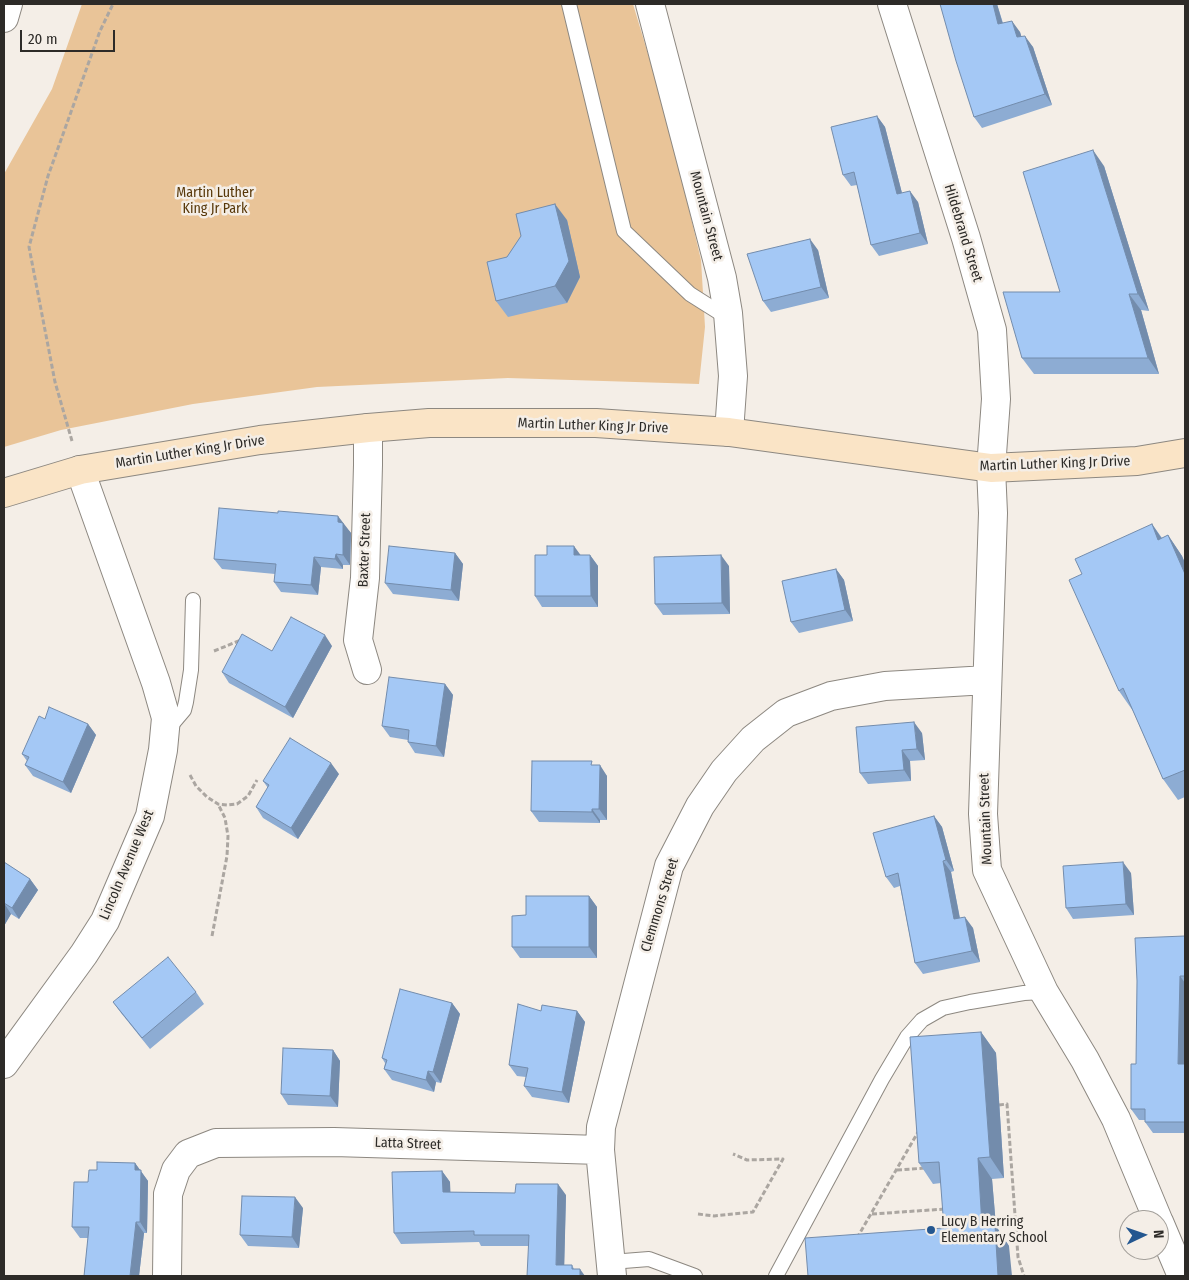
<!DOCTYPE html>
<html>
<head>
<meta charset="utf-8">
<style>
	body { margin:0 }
	#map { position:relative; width:1189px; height:1280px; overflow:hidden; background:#f4eee7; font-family:"Fira Sans Condensed",sans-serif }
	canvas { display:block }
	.frame { position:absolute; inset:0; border:5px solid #2d2b28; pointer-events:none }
	.north { position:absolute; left:1119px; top:1210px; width:50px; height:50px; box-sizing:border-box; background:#f4eee7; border:1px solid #a4a09b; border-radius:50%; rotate:87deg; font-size:14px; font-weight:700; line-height:20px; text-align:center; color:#2d2b28 }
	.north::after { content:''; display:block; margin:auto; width:18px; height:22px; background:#245790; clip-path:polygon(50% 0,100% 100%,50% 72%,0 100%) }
	.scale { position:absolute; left:20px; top:30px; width:95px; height:22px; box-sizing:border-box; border:2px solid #2d2b28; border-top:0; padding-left:6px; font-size:15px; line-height:18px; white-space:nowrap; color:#2d2b28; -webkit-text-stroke:4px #f4eee7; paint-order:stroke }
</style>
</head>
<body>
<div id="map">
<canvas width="1189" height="1280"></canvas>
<div class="frame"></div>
<div class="north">N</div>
<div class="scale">20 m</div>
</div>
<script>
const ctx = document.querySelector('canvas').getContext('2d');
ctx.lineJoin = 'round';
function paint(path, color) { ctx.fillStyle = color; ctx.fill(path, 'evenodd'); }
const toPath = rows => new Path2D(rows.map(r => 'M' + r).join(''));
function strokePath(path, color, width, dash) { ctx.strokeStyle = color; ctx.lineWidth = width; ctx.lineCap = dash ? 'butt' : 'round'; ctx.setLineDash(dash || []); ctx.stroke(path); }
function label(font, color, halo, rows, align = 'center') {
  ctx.font = font + ' "Fira Sans Condensed",sans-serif'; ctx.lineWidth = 5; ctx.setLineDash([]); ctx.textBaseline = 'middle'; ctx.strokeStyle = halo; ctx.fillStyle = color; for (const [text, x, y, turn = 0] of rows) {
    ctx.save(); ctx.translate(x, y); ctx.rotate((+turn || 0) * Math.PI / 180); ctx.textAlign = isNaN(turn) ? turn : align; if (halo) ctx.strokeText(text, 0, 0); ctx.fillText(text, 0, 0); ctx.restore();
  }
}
paint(toPath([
	[82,4,633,4,668,121,701,260,705,327,699,384,508,378,317,387,193,404,61,430,4,447,4,174,52,89]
]), '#e9c498');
const lane = toPath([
	[569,4,624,231,690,294,728,318],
	[167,730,184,710,186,702,191,670,193,600],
	[611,1262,649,1259,695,1276],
	[776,1276,882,1079,907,1037,922,1020,943,1008,970,1002,1024,993,1044,992]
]);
const street = toPath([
	[650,4,722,278,728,313,733,376,729,432],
	[892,4,966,238,992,330,996,399,991,468,993,513,983,814,987,870,1044,992,1085,1060,1116,1119,1158,1220],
	[4,18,8,4],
	[367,670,358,640,365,578,368,465,368,428],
	[4,1064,84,954,105,921,150,816,163,750,166,718,156,683,80,470],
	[1159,1222,1182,1276],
	[167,1276,168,1194,176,1170,188,1154,216,1143,334,1142,600,1150],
	[612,1276,600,1150,601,1127,669,866,700,806,724,771,753,739,786,713,831,696,885,686,987,680]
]);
const secondary = toPath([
	[4,493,80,470,260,440,368,428,429,423,596,423,729,432,991,468,1137,461,1185,453]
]);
strokePath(lane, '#8d8881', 16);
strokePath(street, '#8d8881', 30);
strokePath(secondary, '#8d8881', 30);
strokePath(toPath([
	[72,441,55,382,29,247,48,176,100,31,113,4],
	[214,651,241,640],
	[190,775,196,786,207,797,218,804,228,805,237,804,248,796,257,780],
	[212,936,227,856,228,836,225,818,218,804],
	[999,1105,1007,1104,1018,1257,1024,1276],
	[897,1170,926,1168],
	[698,1214,714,1216,753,1212,783,1159,747,1160,733,1154],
	[872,1214,945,1209],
	[1000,1235,1017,1233],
	[857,1238,918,1132]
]), '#aba6a1', 3, [5, 2.5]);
strokePath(lane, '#fff', 14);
strokePath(street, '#fff', 28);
strokePath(secondary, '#fae4c6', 28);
paint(toPath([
	[940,4,997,4,1003,23,1020,32,1021,36,1033,47,1052,105,982,128,974,117],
	[877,116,885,127,902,193,918,202,928,244,879,256,871,245,857,185,851,186,843,175],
	[1104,166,1149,311,1141,310,1159,374,1034,374,1022,358,1060,292],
	[567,220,580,277,567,303,508,317,496,301,507,257,521,236],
	[818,250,829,298,771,312,763,301],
	[342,523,351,533,350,565,343,565,343,569,321,567,318,595,281,592,274,582,275,574,222,569,214,559],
	[1152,524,1162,538,1168,535,1182,556,1185,563,1185,797,1178,800,1163,779,1133,711,1119,691],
	[455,553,463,564,459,601,393,594,385,583],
	[580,555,590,555,598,566,598,607,542,607,535,596],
	[729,566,730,614,663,615,655,604],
	[836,569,844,580,853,621,799,633,791,622],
	[332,646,293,718,229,683,222,672,272,651],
	[445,684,453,695,444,757,415,753,408,742,408,740,390,737,382,726],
	[45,719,88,724,96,735,71,793,33,776,25,765,27,761,22,754],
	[922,733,925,760,910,761,911,781,868,784,860,773],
	[594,765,607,776,607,820,600,820,600,823,539,822,531,811],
	[339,774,298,839,263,818,256,807,268,788,263,781],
	[934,816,942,827,954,871,951,872,960,918,973,928,980,962,923,974,915,963,900,886,894,888,886,877],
	[4,862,30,879,38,890,19,919,11,914,4,926],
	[1131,873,1134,915,1073,919,1066,908],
	[589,896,597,907,597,958,520,958,512,947,526,915],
	[1185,936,1185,1133,1153,1133,1145,1122,1145,1120,1139,1120,1131,1109,1136,1064],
	[196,992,204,1004,150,1049,121,1013,113,1002],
	[452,1003,460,1014,441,1083,436,1082,434,1092,392,1080,384,1069,385,1063,382,1058],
	[541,1011,577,1011,585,1022,569,1103,532,1097,524,1086,526,1077,517,1076,509,1065],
	[981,1032,996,1053,1004,1178,992,1179,996,1226,1009,1246,944,1228,941,1183,933,1184,919,1163],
	[333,1050,340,1061,338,1107,288,1105,281,1094],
	[135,1163,148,1181,147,1233,144,1233,139,1276,84,1276,88,1238,80,1238,72,1227,88,1182,97,1170],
	[442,1171,450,1182,450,1192,566,1195,564,1265,572,1265,574,1269,585,1276,528,1246,481,1246,479,1242,401,1244,394,1233],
	[303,1208,299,1248,248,1246,240,1235]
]), '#8dacd3');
paint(toPath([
	[993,4,997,4,1006,35,998,24],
	[1012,21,1020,32,1025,48,1017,37],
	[1025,36,1033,47,1052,105,1045,94],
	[877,116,885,127,905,205,897,194],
	[1093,150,1104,166,1149,311,1138,294],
	[910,191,918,202,928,244,920,233],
	[555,204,567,220,580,277,567,303,555,286],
	[810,239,818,250,829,298,821,287],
	[1129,294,1141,310,1159,374,1148,358],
	[338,516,351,533,350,565,343,555,338,522],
	[1152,524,1166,545,1158,540],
	[1168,535,1182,556,1185,563,1185,574],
	[574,546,582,557,574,555],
	[455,553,463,564,459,601,451,590],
	[336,554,343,565,343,569,335,559],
	[590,555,598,566,598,607,591,596],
	[721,555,729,566,730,614,722,603],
	[314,557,321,567,318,595,311,585],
	[836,569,844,580,853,621,845,610],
	[325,635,332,646,293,718,285,707],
	[445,684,453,695,444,757,436,746],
	[914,722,922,733,925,760,917,749],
	[88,724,96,735,71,793,63,782],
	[902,750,910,761,911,781,904,770],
	[331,763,339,774,298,839,291,828],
	[600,765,607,776,607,820,599,809],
	[592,809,600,820,600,823,592,812],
	[934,816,942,827,954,871,946,860],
	[943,861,951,872,962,930,954,919],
	[1123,862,1131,873,1134,915,1126,904],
	[30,879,38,890,19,919,12,908],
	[589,896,597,907,597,958,589,947],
	[4,903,11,914,4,926],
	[965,917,973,928,980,962,972,951],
	[1180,976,1185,983,1185,1075,1178,1064],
	[452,1003,460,1014,441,1083,433,1072],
	[577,1011,585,1022,569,1103,562,1092],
	[981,1032,996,1053,1004,1178,990,1157],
	[333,1050,340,1061,338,1107,330,1096],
	[428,1071,436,1082,434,1092,426,1080],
	[978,1158,992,1179,996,1226,1009,1246,1012,1276,998,1276,982,1226],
	[135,1163,148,1181,147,1233,140,1222,135,1170],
	[442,1171,450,1182,451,1203,443,1192],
	[558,1184,566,1195,564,1276,556,1265],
	[295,1197,303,1208,299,1248,292,1237],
	[136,1222,144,1233,139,1276,130,1276],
	[580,1269,585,1276,580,1276]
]), '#738cac');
const building = toPath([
	[940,4,993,4,998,24,1012,21,1017,37,1025,36,1045,94,974,117,956,61,940,4],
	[877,116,897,194,910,191,920,233,871,245,854,172,843,175,831,127,877,116],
	[1093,150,1138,294,1129,294,1148,358,1022,358,1003,292,1060,292,1023,172,1093,150],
	[555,204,569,261,555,286,496,301,487,262,507,257,521,236,516,214,555,204],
	[810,239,821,287,763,301,747,254,810,239],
	[219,508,278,513,278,511,338,516,338,522,343,523,343,555,336,554,335,559,314,557,311,585,274,582,276,564,214,559,219,508],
	[1152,524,1158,540,1168,535,1185,574,1185,770,1163,779,1123,688,1119,691,1069,580,1082,574,1075,559,1152,524],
	[389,546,455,553,451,590,385,583,389,546],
	[547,546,574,546,574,555,590,555,591,596,535,596,535,555,547,555,547,546],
	[721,555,722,603,655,604,654,557,721,555],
	[836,569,845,610,791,622,782,581,836,569],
	[291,617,325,635,285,707,222,672,242,634,272,651,291,617],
	[389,677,445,684,436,746,408,742,409,730,382,726,389,677],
	[49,707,88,724,63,782,25,765,29,757,22,754,39,716,45,719,49,707],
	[914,722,917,749,902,750,904,770,860,773,856,727,914,722],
	[290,738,331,763,291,828,256,807,269,785,263,781,290,738],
	[532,761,592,761,591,765,600,765,599,809,592,809,592,812,531,811,532,761],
	[934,816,946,860,943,861,954,919,965,917,972,951,915,963,898,873,886,877,873,833,934,816],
	[4,862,30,879,12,908,4,903,4,862],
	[1123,862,1126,904,1066,908,1063,866,1123,862],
	[526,896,589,896,589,947,512,947,512,916,526,915,526,896],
	[1185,936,1185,976,1180,976,1178,1064,1185,1064,1185,1122,1145,1122,1145,1109,1131,1109,1131,1064,1136,1064,1137,981,1135,938,1185,936],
	[168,957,196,992,142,1038,113,1002,168,957],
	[400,989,452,1003,433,1072,428,1071,426,1080,384,1069,387,1060,382,1058,400,989],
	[518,1004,541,1011,542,1005,577,1011,562,1092,524,1086,528,1068,509,1065,518,1004],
	[981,1032,990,1157,978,1158,982,1226,995,1225,998,1276,808,1276,805,1238,944,1228,939,1162,919,1163,910,1037,981,1032],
	[283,1048,333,1050,330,1096,281,1094,283,1048],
	[97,1162,135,1163,135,1170,141,1170,140,1222,136,1222,130,1276,84,1276,89,1227,72,1227,74,1182,88,1182,89,1170,97,1170,97,1162],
	[442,1171,443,1192,515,1193,516,1184,558,1184,556,1265,572,1265,572,1269,580,1269,580,1276,527,1276,529,1235,474,1235,474,1231,394,1233,392,1172,442,1171],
	[242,1196,295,1197,292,1237,240,1235,242,1196]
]);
paint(building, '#a4c8f5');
strokePath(building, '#738cac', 1);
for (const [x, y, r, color] of [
	[931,1230,5,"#245790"]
]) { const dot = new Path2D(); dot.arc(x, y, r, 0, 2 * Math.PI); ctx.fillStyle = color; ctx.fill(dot); strokePath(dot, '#f4eee7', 2); }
label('14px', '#573708', '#f4eee7', [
	["Martin Luther",215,193],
	["King Jr Park",215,209]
]);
label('14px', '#2d2b28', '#f4eee7', [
	["Mountain Street",706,216,75],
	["Hildebrand Street",963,233,73],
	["Martin Luther King Jr Drive",593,426,2],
	["Martin Luther King Jr Drive",190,452,-9],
	["Martin Luther King Jr Drive",1055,464,-2],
	["Baxter Street",365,550,-88],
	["Mountain Street",986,819,-92],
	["Lincoln Avenue West",127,865,-67],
	["Clemmons Street",660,905,-73],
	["Latta Street",408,1144,2]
]);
label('14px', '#2d2b28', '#f4eee7', [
	["Lucy B Herring",941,1222],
	["Elementary School",941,1238]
], 'left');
</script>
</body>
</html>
